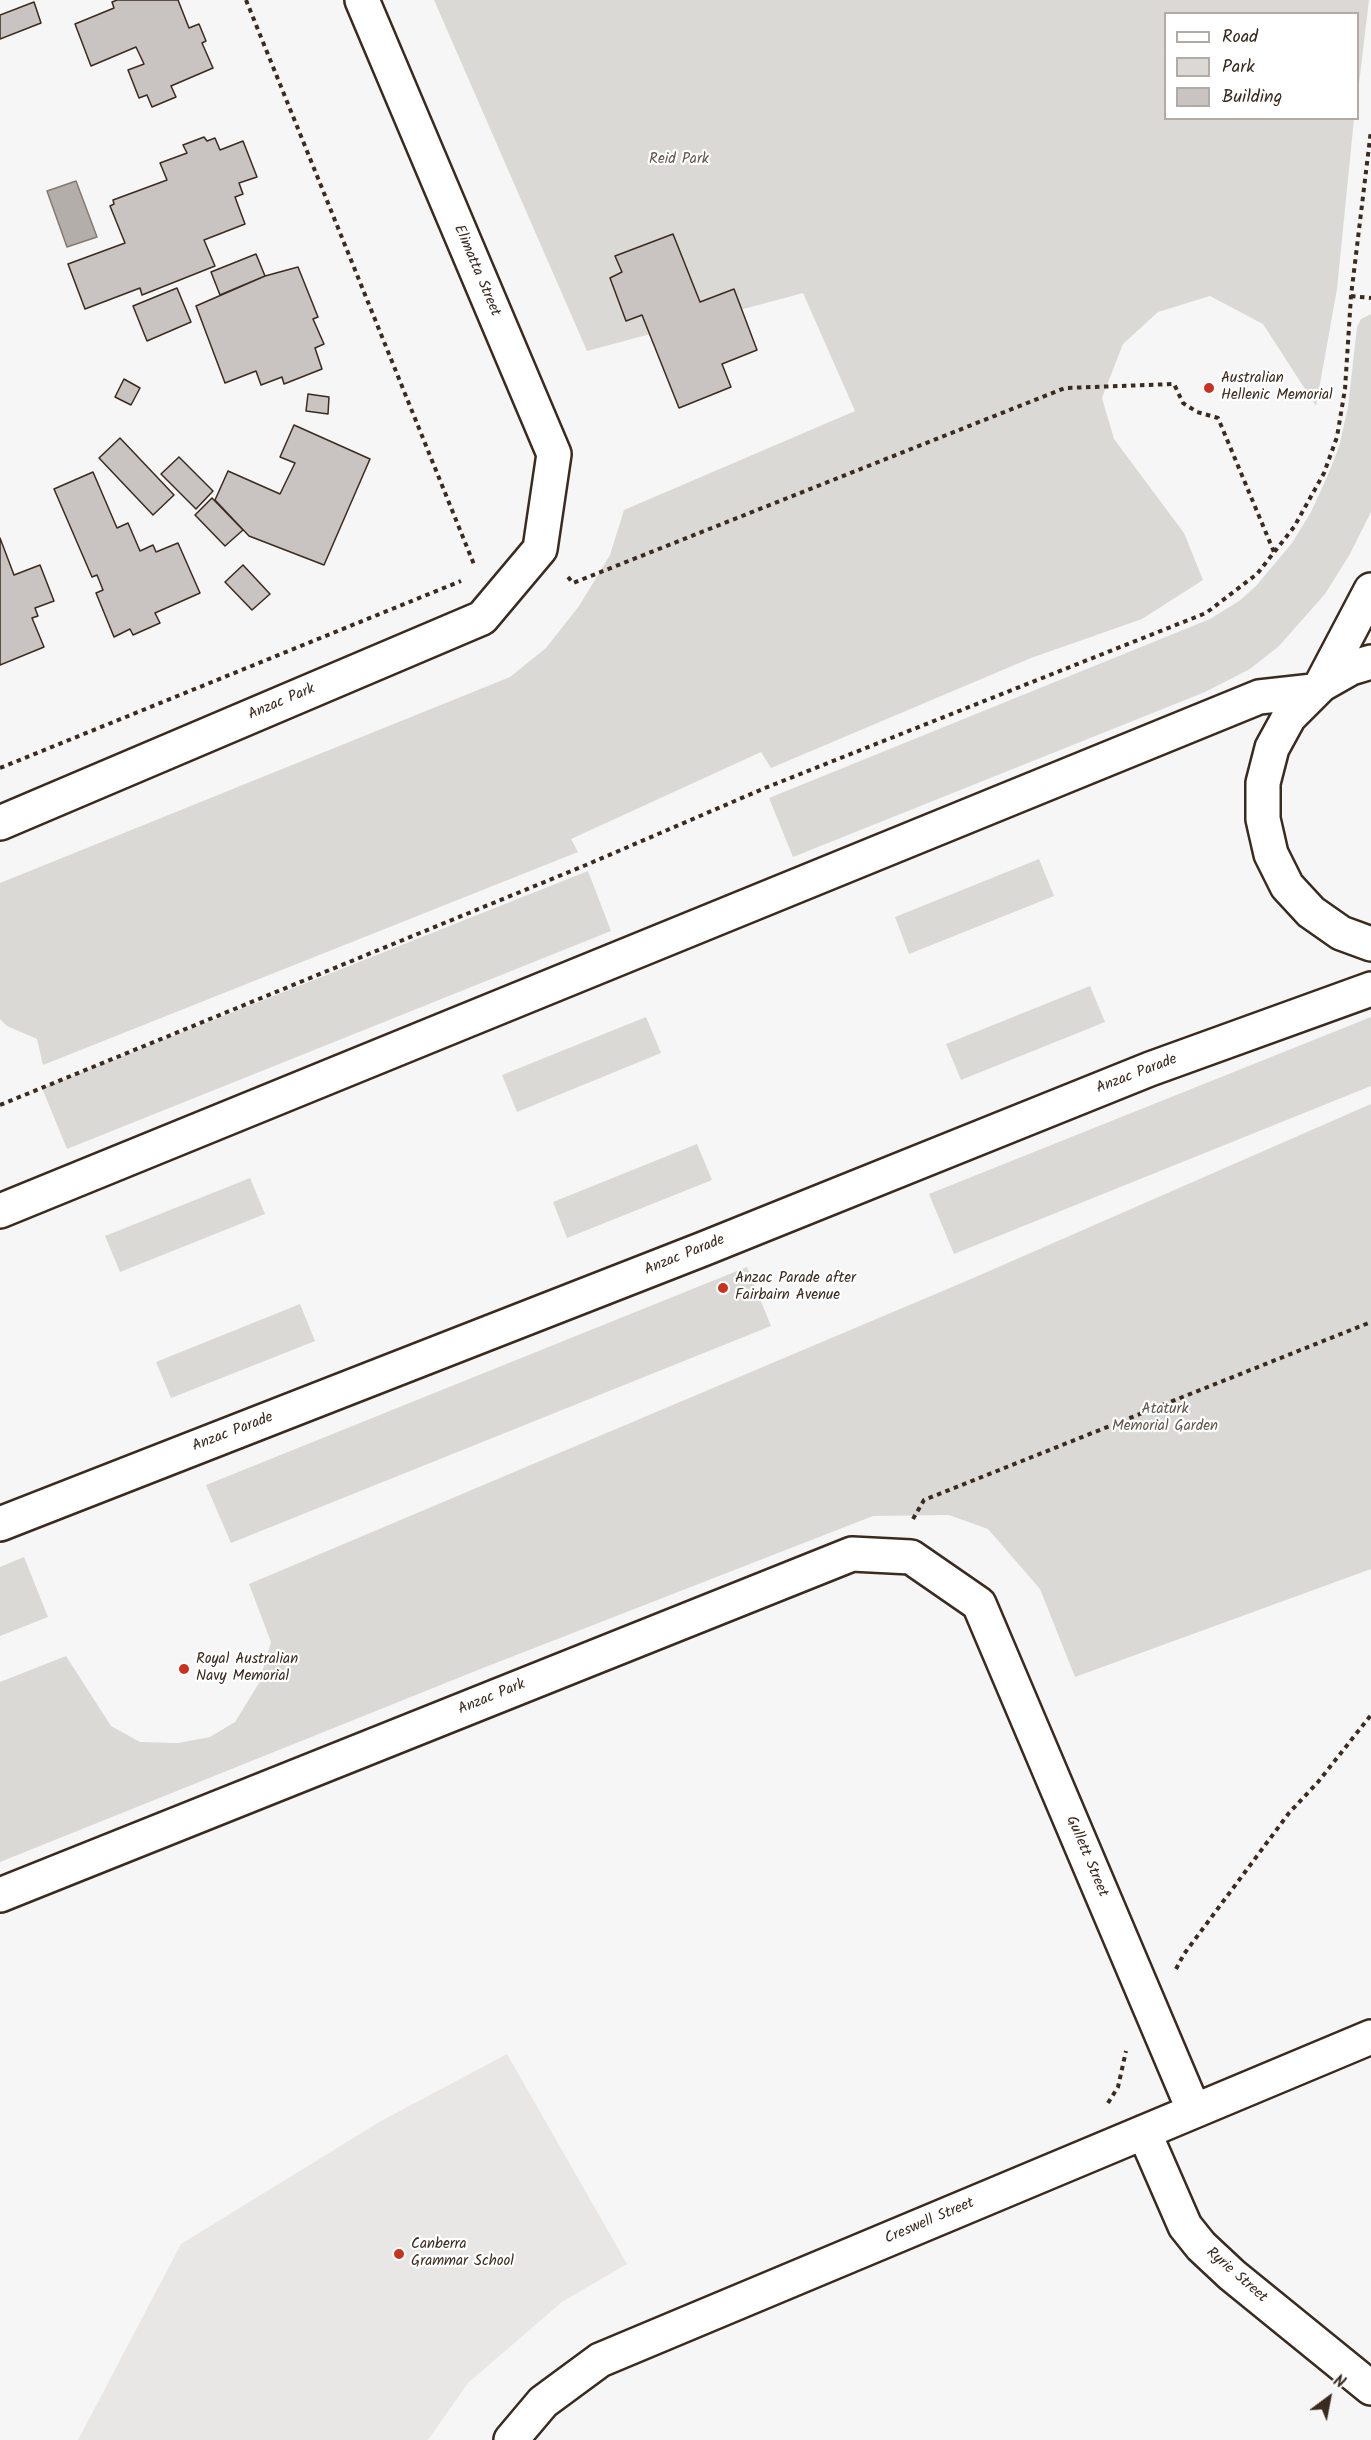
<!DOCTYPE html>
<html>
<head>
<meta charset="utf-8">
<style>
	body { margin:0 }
	#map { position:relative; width:1371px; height:2440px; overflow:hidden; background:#f7f6f6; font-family:Kalam,sans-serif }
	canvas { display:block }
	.legend { position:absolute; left:1164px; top:12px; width:195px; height:108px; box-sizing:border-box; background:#fff; border:2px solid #b1aaa5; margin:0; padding:8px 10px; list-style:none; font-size:18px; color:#3b2a1e }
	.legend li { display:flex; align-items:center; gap:12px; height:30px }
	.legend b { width:30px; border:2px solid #b1aaa5 }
	.north { position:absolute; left:1299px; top:2368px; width:60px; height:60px; -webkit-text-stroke:4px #fff; paint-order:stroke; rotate:32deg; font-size:16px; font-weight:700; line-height:24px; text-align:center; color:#3b2a1e }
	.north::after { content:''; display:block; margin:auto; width:21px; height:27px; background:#3b2a1e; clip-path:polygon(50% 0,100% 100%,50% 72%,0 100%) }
</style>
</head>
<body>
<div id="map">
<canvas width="1371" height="2440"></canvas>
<ul class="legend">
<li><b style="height:8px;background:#fff"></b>Road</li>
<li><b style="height:16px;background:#dbd9d6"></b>Park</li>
<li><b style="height:16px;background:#c9c3c1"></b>Building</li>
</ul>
<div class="north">N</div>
</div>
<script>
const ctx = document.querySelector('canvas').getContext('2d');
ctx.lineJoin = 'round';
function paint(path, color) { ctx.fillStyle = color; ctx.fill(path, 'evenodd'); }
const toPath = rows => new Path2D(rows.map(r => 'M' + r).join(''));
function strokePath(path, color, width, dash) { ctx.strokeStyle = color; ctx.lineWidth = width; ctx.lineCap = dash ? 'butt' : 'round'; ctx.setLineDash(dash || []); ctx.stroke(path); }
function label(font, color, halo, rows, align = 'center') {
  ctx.font = font + ' Kalam,sans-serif'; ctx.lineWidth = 4.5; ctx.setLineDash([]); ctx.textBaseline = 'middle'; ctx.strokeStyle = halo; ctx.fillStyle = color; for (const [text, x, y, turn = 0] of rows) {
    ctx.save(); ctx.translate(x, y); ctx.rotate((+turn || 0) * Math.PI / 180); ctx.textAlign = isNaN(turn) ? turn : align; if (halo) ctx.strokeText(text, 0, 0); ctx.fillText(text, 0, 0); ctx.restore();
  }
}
paint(toPath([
	[507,2054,627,2264,562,2302,468,2383,428,2440,78,2440,181,2244,381,2121]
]), '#e9e7e6');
paint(toPath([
	[434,0,1369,0,1358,92,1358,14,1166,14,1166,118,1354,119,1337,289,1316,406,1263,324,1210,296,1158,312,1123,344,1102,398,1114,439,1184,533,1203,580,1142,619,1031,658,771,768,761,752,571,839,578,852,43,1065,37,1039,7,1026,0,1019,0,883,510,677,546,648,579,606,610,555,624,510,855,411,803,293,587,351],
	[1371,314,1371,512,1350,554,1325,594,1279,646,1250,669,1205,692,793,857,769,798,1210,619,1239,601,1256,586,1292,543,1311,512,1327,477,1339,447,1348,407,1357,327,1361,319],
	[1039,859,1054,896,909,954,895,917],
	[588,871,611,931,67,1149,42,1088],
	[1090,986,1105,1022,961,1080,946,1044],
	[646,1017,661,1053,517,1112,502,1075],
	[1371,1017,1371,1086,954,1254,929,1194],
	[1371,1104,1371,1569,1075,1677,1040,1589,988,1529,949,1515,873,1516,483,1668,0,1862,0,1682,66,1656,111,1726,140,1742,178,1743,210,1737,235,1722,259,1683,271,1642,249,1584,971,1279],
	[697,1144,712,1180,567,1238,553,1202],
	[250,1178,265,1214,120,1272,105,1236],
	[747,1267,771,1326,231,1543,206,1485],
	[300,1304,315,1341,171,1398,156,1362],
	[24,1557,48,1617,0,1636,0,1567]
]), '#dbd9d6');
const water = toPath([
	[76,181,97,237,67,247,47,191,76,181]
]);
paint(water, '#b4aeaa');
strokePath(water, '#847972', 1.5);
const building = toPath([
	[117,0,178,0,189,28,199,24,206,41,202,43,213,68,171,86,176,97,152,107,147,95,139,98,128,70,144,64,136,47,91,66,75,24,114,8,112,2,117,0],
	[34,2,41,23,0,39,0,15,34,2],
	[204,137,207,141,215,138,220,150,243,141,257,177,239,183,243,194,235,197,245,224,204,240,215,266,142,295,140,288,85,309,68,264,125,243,110,206,114,204,113,200,167,180,160,163,187,153,183,145,204,137],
	[673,234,700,302,734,289,757,350,722,364,731,387,679,408,642,315,626,321,610,278,622,272,615,256,673,234],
	[256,254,265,276,220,295,211,272,256,254],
	[298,267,318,317,313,319,324,344,315,348,322,369,284,384,282,377,261,385,256,371,225,383,196,306,265,276,298,267],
	[177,288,191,322,147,341,133,306,177,288],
	[124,379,140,388,131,405,115,397,124,379],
	[308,394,329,397,328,414,306,411,308,394],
	[294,425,370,459,324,565,249,536,215,500,228,471,280,494,295,463,280,457,294,425],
	[120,438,174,495,153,515,99,458,120,438],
	[179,457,213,491,196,509,161,474,179,457],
	[93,472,117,528,128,523,140,551,153,545,156,552,178,543,200,593,155,613,160,623,133,635,130,629,114,637,96,593,103,590,97,575,92,577,54,489,93,472],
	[212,498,243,530,225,546,195,515,212,498],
	[0,538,14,575,40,565,54,601,35,608,38,616,32,618,44,647,0,665,0,538],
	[243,565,270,594,252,610,225,582,243,565]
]);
paint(building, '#c9c3c1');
strokePath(building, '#3b2a1e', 1.5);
const minor = toPath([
	[0,823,482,618,540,549,554,454,362,0],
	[0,1895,852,1554,911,1557,979,1604,1194,2111],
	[1144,2132,1185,2226,1201,2246,1232,2275,1371,2388],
	[511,2440,543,2402,600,2360,1371,2037]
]);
const major = toPath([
	[1371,662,1351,668,1321,685,1289,717,1272,748,1263,783,1263,819,1271,854,1287,886,1311,912,1341,933,1371,944],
	[1321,685,1371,590],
	[0,1211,1259,697,1313,691],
	[0,1524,703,1249,1150,1069,1371,989]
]);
strokePath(minor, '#3b2a1e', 38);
strokePath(major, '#3b2a1e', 38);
strokePath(toPath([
	[246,0,475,567],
	[1351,296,1371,298],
	[568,577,573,583,1065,388,1174,384,1183,403,1197,412,1218,418,1274,552],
	[0,768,461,581],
	[0,1105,586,865,765,788,1206,613,1257,574,1294,527,1324,473,1337,437,1345,389,1351,296,1371,130],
	[913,1519,924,1500,1371,1322],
	[1176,1969,1184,1954,1289,1813,1318,1782,1371,1715],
	[1108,2103,1118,2087,1126,2051]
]), '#3b2a1e', 4, [4.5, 4.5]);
strokePath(minor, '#fff', 33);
strokePath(major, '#fff', 33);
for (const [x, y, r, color] of [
	[1209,388,6,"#c8321e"],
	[723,1288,6,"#c8321e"],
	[184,1669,6,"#c8321e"],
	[399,2254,6,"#c8321e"]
]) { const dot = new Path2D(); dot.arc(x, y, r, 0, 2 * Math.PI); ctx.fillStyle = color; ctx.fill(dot); strokePath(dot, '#fff', 2); }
label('15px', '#63564c', '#fff', [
	["Reid Park",679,160],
	["Ataturk",1165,1410],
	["Memorial Garden",1165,1427]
]);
label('15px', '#3b2a1e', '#fff', [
	["Elimatta Street",476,271,67],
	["Anzac Park",282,703,-23],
	["Anzac Parade",1137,1075,-21],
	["Anzac Parade",685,1256,-22],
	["Anzac Parade",233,1433,-21],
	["Anzac Park",492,1698,-22],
	["Gullett Street",1086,1857,67],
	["Creswell Street",930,2222,-23],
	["Ryrie Street",1236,2276,41]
]);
label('15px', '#3b2a1e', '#fff', [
	["Australian",1221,379],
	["Hellenic Memorial",1221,396],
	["Anzac Parade after",735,1279],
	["Fairbairn Avenue",735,1296],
	["Royal Australian",196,1660],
	["Navy Memorial",196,1677],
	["Canberra",411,2245],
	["Grammar School",411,2262]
], 'left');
</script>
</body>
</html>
